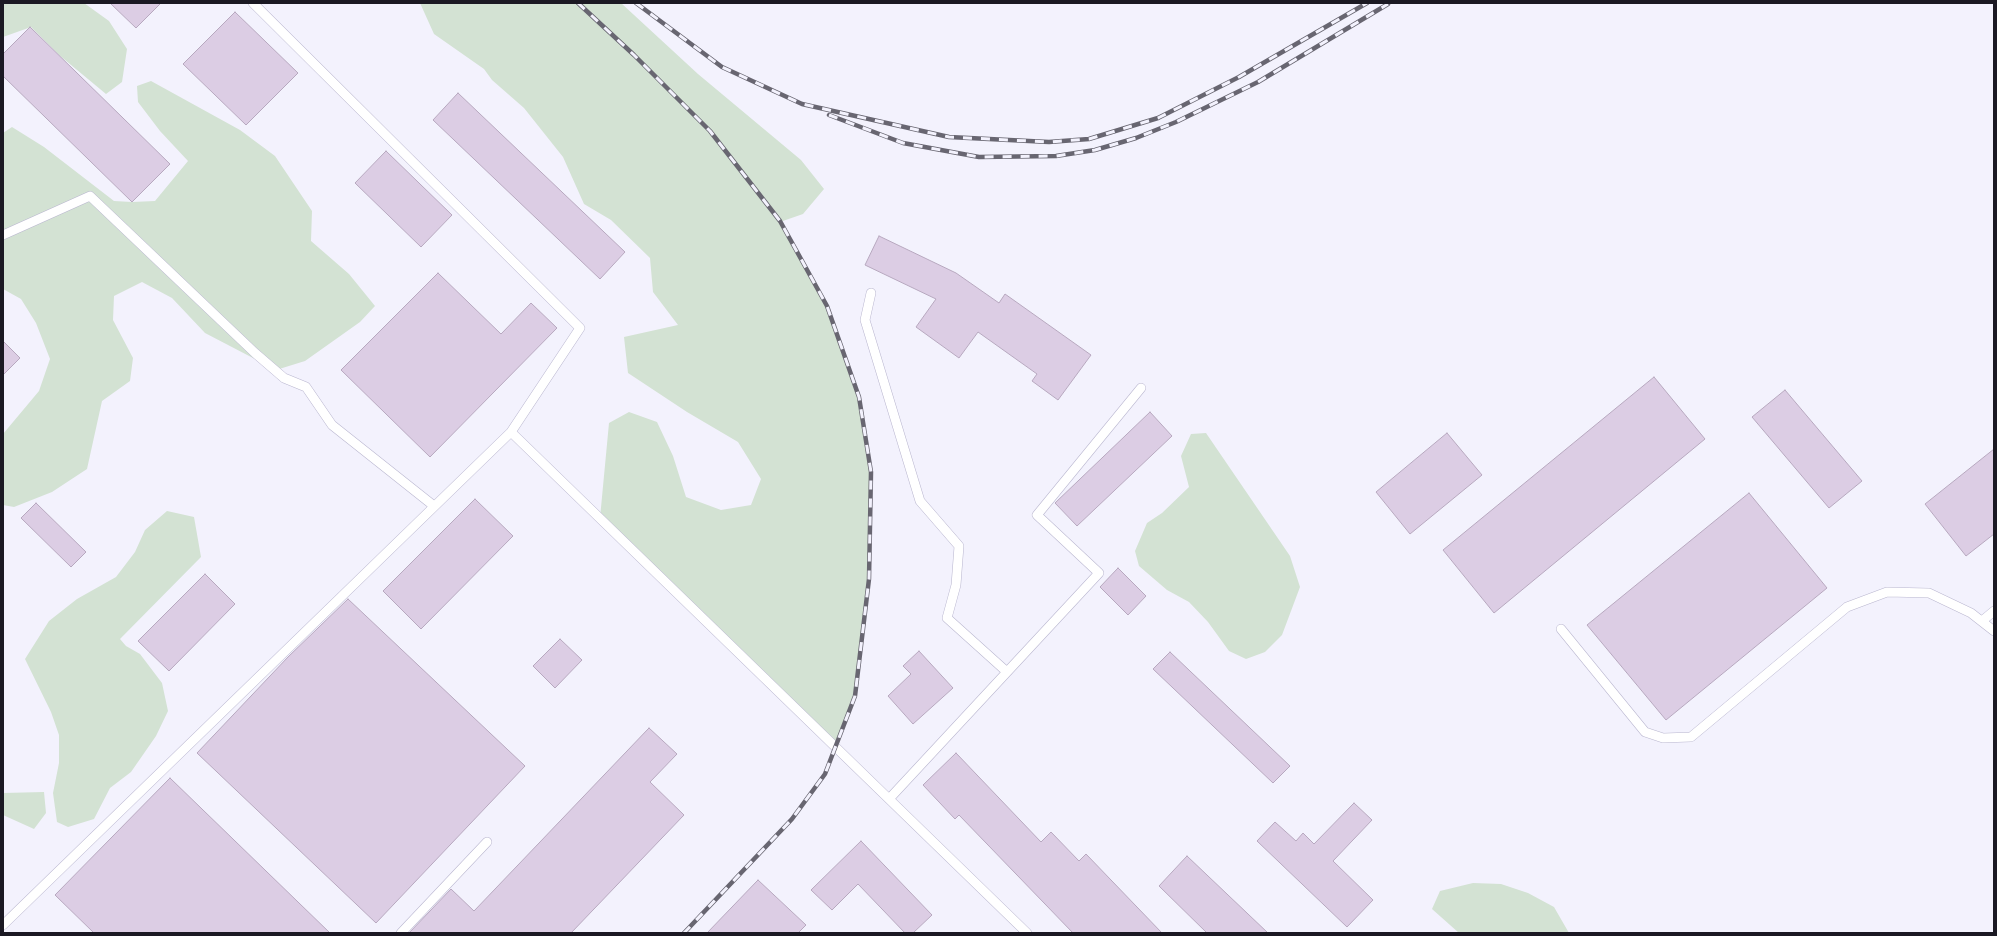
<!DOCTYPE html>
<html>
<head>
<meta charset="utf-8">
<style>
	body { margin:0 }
	#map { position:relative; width:1997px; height:936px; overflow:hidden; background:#f3f2fd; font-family:Manrope,sans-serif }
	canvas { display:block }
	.frame { position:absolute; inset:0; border:4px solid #1b1923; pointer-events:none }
</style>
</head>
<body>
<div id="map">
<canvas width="1997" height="936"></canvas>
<div class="frame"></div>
</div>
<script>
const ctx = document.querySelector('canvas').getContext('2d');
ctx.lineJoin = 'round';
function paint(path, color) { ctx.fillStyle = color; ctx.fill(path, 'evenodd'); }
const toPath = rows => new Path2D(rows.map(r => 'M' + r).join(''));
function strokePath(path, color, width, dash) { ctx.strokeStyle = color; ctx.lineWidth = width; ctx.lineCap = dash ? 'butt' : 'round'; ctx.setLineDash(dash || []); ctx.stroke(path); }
paint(toPath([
	[3,3,84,3,109,21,127,49,122,82,106,94,59,55,31,27,3,37],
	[420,3,621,3,698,74,801,160,824,189,803,214,780,222,827,306,859,397,871,472,869,579,855,696,835,747,600,518,609,423,629,412,657,422,673,456,686,497,721,510,751,505,761,479,738,442,687,412,628,373,624,337,678,325,653,292,650,258,611,220,584,204,563,157,524,108,492,80,484,69,434,34],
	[151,81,240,130,275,156,312,211,311,241,349,274,375,306,360,322,305,361,276,370,205,333,172,298,142,282,114,296,113,320,133,358,130,381,102,401,87,469,52,492,14,507,3,505,3,434,39,391,50,359,36,323,21,299,3,289,3,133,12,127,44,147,114,201,132,202,155,201,188,161,160,131,138,102,137,86],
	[1206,433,1290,556,1300,587,1282,635,1265,652,1246,659,1229,651,1208,622,1189,602,1167,590,1139,566,1135,551,1147,523,1162,513,1189,487,1181,456,1191,434],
	[167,511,194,517,201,557,120,639,126,646,140,654,162,683,168,711,156,736,131,772,110,788,94,819,68,827,57,822,53,793,59,763,59,735,51,712,25,659,49,621,77,599,116,577,135,552,145,530],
	[44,792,46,813,34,829,3,815,3,793],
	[1473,883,1501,884,1528,893,1554,907,1569,933,1459,933,1432,909,1440,891]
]), '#d3e2d3');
const building = toPath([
	[110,3,161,3,136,28,110,3],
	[235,12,298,73,246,125,183,64,235,12],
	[30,27,170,164,132,202,3,76,3,54,30,27],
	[458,93,625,252,600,279,433,120,458,93],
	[386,151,452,215,421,247,355,183,386,151],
	[879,236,956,273,999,303,1005,294,1091,355,1058,400,1032,381,1037,374,978,332,959,358,916,327,936,299,865,265,879,236],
	[438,273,501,334,531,303,557,328,430,457,341,370,438,273],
	[3,341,20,358,3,375,3,341],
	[1654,377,1705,439,1494,613,1443,550,1654,377],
	[1785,390,1862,481,1829,508,1752,417,1785,390],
	[1150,412,1172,436,1077,526,1055,503,1150,412],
	[1447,433,1482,475,1410,534,1376,492,1447,433],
	[1994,449,1994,534,1966,556,1925,504,1994,449],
	[1749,493,1827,588,1666,720,1587,625,1749,493],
	[475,499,513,536,421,629,383,591,475,499],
	[36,503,86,552,71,567,21,518,36,503],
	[1118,568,1146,596,1128,615,1100,587,1118,568],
	[205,574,235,604,169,671,138,641,205,574],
	[348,599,525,766,376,923,197,753,288,657,348,599],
	[560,639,582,660,555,688,533,666,560,639],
	[919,651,953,688,913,724,888,696,911,674,903,666,919,651],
	[1170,652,1290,766,1273,783,1153,669,1170,652],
	[649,728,677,754,650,782,684,815,571,933,409,933,451,889,474,911,649,728],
	[956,753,1041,842,1051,832,1079,861,1086,854,1162,933,1073,933,959,815,955,819,923,785,956,753],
	[170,778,330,933,94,933,55,895,170,778],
	[1354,803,1372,820,1333,861,1373,900,1347,927,1257,841,1275,822,1296,841,1303,833,1314,844,1354,803],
	[861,841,932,915,913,933,905,933,858,884,832,910,811,890,861,841],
	[1187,856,1268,933,1207,933,1159,886,1187,856],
	[758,880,806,925,798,933,707,933,758,880]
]);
paint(building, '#dccde4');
strokePath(building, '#b7a8bf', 1);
const service = toPath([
	[253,3,580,328,511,432,1027,933],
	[3,235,90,196,255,353,284,378,306,387,332,425,434,506],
	[871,293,865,320,920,501,959,546,956,585,947,618,1007,672],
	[1982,621,1994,611],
	[1561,629,1645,732,1663,738,1691,737,1847,607,1887,592,1929,593,1971,613,1994,631],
	[889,799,1099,573,1037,515,1141,388],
	[3,925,511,432],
	[401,933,487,842]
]);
strokePath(service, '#b9b6cf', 10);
strokePath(service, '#fff', 9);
const rail = toPath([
	[578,3,634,55,710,131,780,221,827,306,859,397,871,472,869,579,855,696,825,774,792,819,684,933],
	[636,3,722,67,802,104,949,137,1049,142,1089,139,1158,118,1239,77,1367,3],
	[829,115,903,143,979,157,1056,156,1095,150,1136,138,1176,122,1258,82,1388,4]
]);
strokePath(rail, '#686671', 4.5);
strokePath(rail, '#f3f2fd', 3, [9]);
</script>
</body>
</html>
